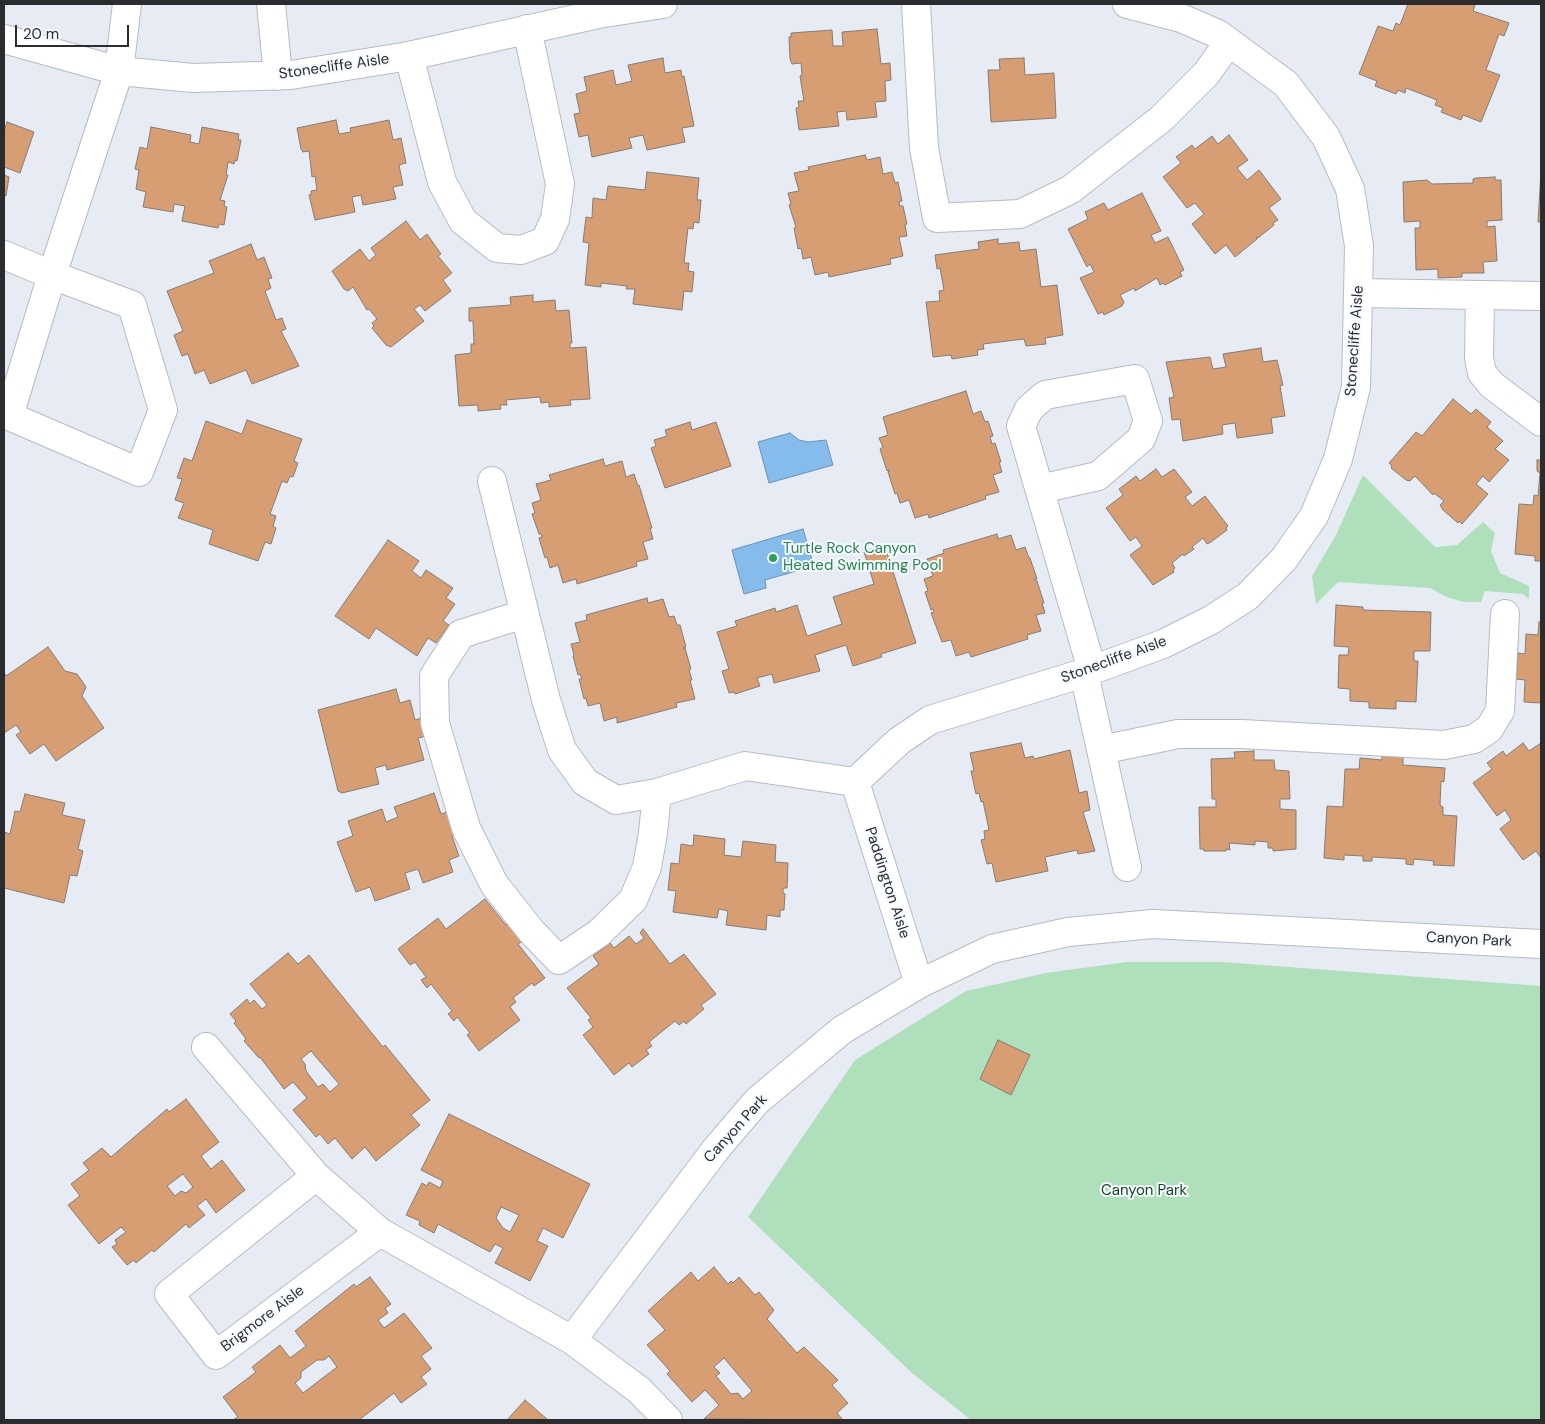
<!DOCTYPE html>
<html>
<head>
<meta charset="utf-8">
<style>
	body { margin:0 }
	#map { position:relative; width:1545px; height:1424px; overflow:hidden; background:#e7ecf4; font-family:"DM Sans",sans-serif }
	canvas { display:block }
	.frame { position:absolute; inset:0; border:5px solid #2a2c2f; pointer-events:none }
	.scale { position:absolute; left:15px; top:25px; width:114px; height:22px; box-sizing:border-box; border:2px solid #2a2c2f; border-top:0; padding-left:6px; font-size:15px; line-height:18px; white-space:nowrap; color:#2a2c2f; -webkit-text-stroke:4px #f6f9fe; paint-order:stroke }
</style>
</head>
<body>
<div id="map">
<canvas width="1545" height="1424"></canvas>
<div class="frame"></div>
<div class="scale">20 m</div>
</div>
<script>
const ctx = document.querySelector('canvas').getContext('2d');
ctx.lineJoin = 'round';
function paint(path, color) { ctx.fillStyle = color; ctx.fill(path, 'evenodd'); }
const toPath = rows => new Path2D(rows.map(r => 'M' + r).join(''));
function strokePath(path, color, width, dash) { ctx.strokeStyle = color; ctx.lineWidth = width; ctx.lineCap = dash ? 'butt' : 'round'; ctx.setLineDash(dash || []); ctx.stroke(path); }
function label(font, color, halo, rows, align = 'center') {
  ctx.font = font + ' "DM Sans",sans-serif'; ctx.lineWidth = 4; ctx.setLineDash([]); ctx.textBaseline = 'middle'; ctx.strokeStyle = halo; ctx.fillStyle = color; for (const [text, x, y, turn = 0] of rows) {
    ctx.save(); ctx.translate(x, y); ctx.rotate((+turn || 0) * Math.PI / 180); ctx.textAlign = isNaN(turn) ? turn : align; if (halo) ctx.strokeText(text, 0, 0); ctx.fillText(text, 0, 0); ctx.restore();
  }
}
paint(toPath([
	[1363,475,1435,547,1457,545,1483,522,1495,533,1491,551,1500,573,1529,586,1529,599,1523,594,1485,591,1481,602,1463,602,1447,597,1430,588,1338,582,1316,604,1312,576,1336,535],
	[1127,962,1222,962,1541,986,1541,1420,971,1420,912,1373,748,1217,855,1060,966,991,1046,973]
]), '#b0dfbc');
const water = toPath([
	[790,433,799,440,808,442,826,440,833,465,769,483,758,442,790,433],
	[803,529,814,566,765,580,766,588,744,594,732,550,803,529]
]);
paint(water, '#85bceb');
strokePath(water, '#6a91b3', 1);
const building = toPath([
	[1408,4,1473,4,1475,5,1473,11,1509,23,1504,36,1499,34,1486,70,1500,75,1481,122,1463,115,1461,120,1441,112,1443,108,1435,105,1437,100,1406,88,1405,93,1398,90,1396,94,1375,86,1377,81,1359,74,1378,26,1393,31,1396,23,1400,25,1408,4],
	[877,29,881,64,890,63,891,80,885,81,886,101,875,102,877,117,847,120,846,111,837,112,839,126,799,130,796,108,799,107,798,101,804,101,800,76,802,75,801,63,792,64,790,59,789,37,791,37,791,33,832,30,833,46,843,46,842,32,877,29],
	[663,58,665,73,681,70,682,77,684,76,694,126,682,128,685,142,647,150,643,135,629,138,632,148,592,157,588,135,579,137,574,114,580,113,576,94,587,91,584,77,613,70,616,85,632,81,628,65,663,58],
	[1024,58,1025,75,1054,73,1056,118,991,122,988,70,1000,70,999,59,1024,58],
	[336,120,339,134,351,132,350,128,389,120,393,140,401,138,406,163,399,165,403,185,393,187,396,199,363,205,361,195,352,197,355,212,315,220,309,195,311,195,311,191,317,190,315,176,312,177,309,151,303,152,301,149,297,128,336,120],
	[7,122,34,132,20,173,4,167,4,169,4,131,7,122],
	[151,127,191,135,190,142,199,144,202,127,239,134,238,140,241,140,237,161,235,160,234,164,228,162,226,175,228,175,220,200,225,201,224,206,227,207,224,225,219,224,218,228,182,221,185,206,174,204,173,212,143,207,146,192,136,189,139,170,135,169,140,147,147,149,151,127],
	[1229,135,1248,160,1237,168,1247,180,1259,170,1281,199,1269,208,1278,220,1273,223,1274,225,1258,238,1256,237,1257,239,1235,257,1226,245,1215,254,1192,224,1204,214,1195,203,1187,208,1163,177,1181,163,1176,157,1192,145,1195,149,1212,136,1218,144,1229,135],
	[865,155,867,160,880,157,883,174,892,172,895,183,898,182,902,201,899,202,900,206,903,206,907,224,905,225,907,236,899,237,903,256,890,259,891,264,829,277,828,272,815,275,811,257,803,259,801,248,798,249,794,228,796,227,789,205,791,204,788,193,799,191,794,173,809,170,808,167,865,155],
	[647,172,699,178,697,200,701,200,699,223,694,222,693,229,688,228,684,263,689,263,688,271,694,272,692,292,684,291,682,310,633,304,635,289,626,289,627,286,601,283,601,287,585,285,589,243,583,242,586,217,592,218,593,198,606,200,608,186,645,190,647,172],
	[1541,172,1541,222,1538,222,1541,172],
	[4,175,9,177,6,196,4,195,4,175],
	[1495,177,1495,180,1501,180,1502,220,1487,221,1487,227,1495,226,1497,261,1483,262,1484,273,1462,273,1462,277,1438,278,1438,269,1416,270,1415,228,1420,228,1420,221,1404,222,1403,182,1427,180,1432,184,1473,183,1473,179,1476,178,1495,177],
	[1142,193,1161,231,1151,235,1155,243,1168,237,1184,270,1180,272,1182,276,1165,285,1163,283,1160,285,1157,278,1135,291,1134,288,1120,295,1124,302,1122,306,1104,315,1103,312,1098,314,1080,278,1094,272,1090,264,1087,267,1068,229,1088,219,1085,212,1104,203,1108,210,1142,193],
	[406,221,420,240,427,234,441,254,438,256,452,273,443,280,451,291,425,311,420,305,414,309,424,321,391,347,386,345,372,328,374,326,372,323,377,319,369,309,367,310,353,287,348,291,344,289,332,271,360,249,369,261,376,255,371,248,406,221],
	[998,239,998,244,1019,242,1020,251,1036,249,1041,287,1057,285,1063,335,1045,338,1046,344,1026,346,1024,339,983,344,984,349,977,350,978,355,952,359,951,355,933,357,926,302,940,301,939,291,944,290,940,268,937,269,935,255,979,249,978,242,998,239],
	[251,244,257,260,264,257,272,278,268,279,271,288,265,291,276,320,282,318,286,329,281,331,299,366,252,384,246,370,210,384,204,370,195,374,188,354,182,356,174,335,183,331,167,291,214,273,209,261,251,244],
	[533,295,533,302,555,300,556,311,569,310,572,343,570,343,570,348,586,347,590,399,570,400,571,405,549,407,549,402,541,403,540,397,506,400,507,405,500,405,501,409,478,411,478,405,459,406,455,355,471,353,471,344,474,344,473,321,469,321,469,308,511,305,510,297,533,295],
	[1261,348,1263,362,1277,360,1283,385,1280,386,1285,416,1271,418,1273,433,1237,438,1235,423,1222,425,1223,434,1183,441,1180,419,1172,420,1169,398,1174,397,1166,362,1210,357,1213,369,1226,367,1223,354,1261,348],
	[966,391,973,414,981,411,985,422,988,421,993,436,990,437,992,444,995,443,1001,462,999,462,1002,472,993,475,999,492,985,496,986,499,929,518,928,514,915,518,909,500,900,503,897,493,895,494,888,472,890,470,887,471,880,449,883,447,879,438,888,435,883,417,966,391],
	[1453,399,1471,414,1476,409,1491,422,1487,427,1503,441,1495,449,1509,460,1489,482,1483,476,1476,484,1488,494,1462,524,1459,521,1458,523,1443,510,1440,505,1444,501,1434,493,1433,495,1415,476,1410,481,1406,480,1391,468,1392,466,1389,463,1416,432,1422,436,1453,399],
	[247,420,302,439,294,461,298,463,293,477,290,476,287,483,282,481,270,514,276,516,273,526,276,528,271,544,265,542,258,561,209,544,213,530,178,518,184,503,175,500,182,479,177,478,184,458,192,461,206,421,242,434,247,420],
	[690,422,692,430,716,422,731,466,665,488,651,448,656,446,654,440,667,436,665,430,690,422],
	[603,459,605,466,622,461,626,477,634,474,638,486,639,485,652,528,650,528,653,539,643,542,648,559,636,562,637,566,577,584,576,579,563,583,558,565,550,568,547,557,545,558,539,538,542,537,541,534,539,534,532,514,535,513,532,503,541,500,536,484,551,480,549,475,603,459],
	[1537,460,1541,460,1541,561,1535,561,1535,556,1515,554,1519,504,1533,505,1534,495,1538,496,1540,473,1537,471,1537,460],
	[1156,469,1162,477,1174,469,1192,492,1185,497,1192,506,1205,496,1228,526,1226,528,1227,530,1211,542,1207,544,1203,538,1192,547,1194,549,1184,556,1183,554,1172,563,1175,568,1173,570,1174,572,1153,585,1130,555,1142,546,1136,537,1130,541,1106,508,1123,495,1119,489,1136,476,1140,481,1156,469],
	[997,534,998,539,1011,535,1016,550,1025,547,1029,558,1030,558,1037,579,1034,579,1037,581,1044,603,1042,603,1045,613,1036,615,1041,631,1027,635,1028,639,971,657,969,652,956,656,951,640,942,642,931,613,934,612,933,609,931,610,925,592,928,591,924,579,933,576,927,559,944,553,943,550,997,534],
	[388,540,419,561,412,571,421,578,426,570,453,588,446,598,455,604,443,621,449,625,436,643,428,638,417,656,376,628,369,639,335,616,388,540],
	[877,548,879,555,887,553,916,643,881,654,882,657,853,666,846,645,815,655,820,671,774,683,772,674,757,678,760,686,735,694,734,692,729,693,722,671,729,669,717,632,737,626,735,621,775,608,776,612,797,605,807,636,842,624,833,597,874,584,864,552,877,548],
	[647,598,648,603,663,599,669,617,674,616,677,625,680,625,686,647,683,648,685,648,691,669,689,670,692,680,690,680,695,699,676,703,677,707,617,723,617,717,604,721,600,703,588,706,586,698,584,699,579,679,582,679,580,674,578,675,573,656,574,655,571,644,580,642,575,623,587,620,586,615,647,598],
	[1336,605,1363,607,1363,610,1431,612,1430,651,1414,651,1414,661,1418,661,1416,702,1396,701,1396,709,1369,708,1369,702,1350,701,1350,689,1338,688,1339,655,1348,655,1349,647,1334,646,1336,605],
	[1539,622,1541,622,1541,703,1524,702,1525,680,1516,679,1518,653,1525,654,1526,634,1538,635,1539,622],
	[48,647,65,671,77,674,86,687,82,696,104,728,56,761,44,744,30,754,16,735,21,732,16,725,4,733,4,672,6,676,48,647],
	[396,689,400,703,410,700,415,720,422,718,427,736,418,738,424,760,387,770,386,765,375,768,379,784,342,793,338,791,318,710,396,689],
	[1021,743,1025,758,1033,756,1034,759,1070,750,1079,793,1087,791,1090,810,1083,812,1095,851,1078,854,1077,850,1045,857,1048,871,996,882,992,863,987,864,981,840,985,839,984,831,989,830,983,801,981,802,979,793,976,794,971,771,974,771,970,753,1021,743],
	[1523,743,1529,751,1541,743,1541,858,1536,851,1523,860,1500,829,1511,820,1505,810,1497,816,1473,783,1492,769,1487,763,1503,751,1506,756,1523,743],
	[1254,751,1254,760,1274,760,1275,770,1289,771,1290,799,1280,799,1280,809,1296,810,1296,849,1273,851,1273,848,1268,848,1268,842,1255,841,1255,845,1229,843,1230,850,1226,849,1226,851,1204,851,1204,849,1200,849,1199,807,1216,807,1216,799,1212,799,1211,759,1235,758,1234,752,1254,751],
	[1382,755,1403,756,1403,765,1445,768,1444,782,1441,781,1440,805,1443,807,1443,815,1457,816,1454,866,1433,865,1434,861,1414,859,1413,865,1406,864,1406,859,1372,857,1372,861,1363,861,1363,856,1344,855,1344,860,1324,858,1327,806,1343,807,1345,769,1359,769,1360,758,1382,760,1382,755],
	[434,793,441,814,450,811,458,833,452,836,459,856,449,860,453,872,423,883,418,869,405,873,410,889,375,901,370,887,356,892,337,842,353,836,348,821,382,809,386,822,398,817,394,807,434,793],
	[25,794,65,803,62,815,85,820,78,849,83,851,77,876,70,875,64,903,4,888,4,832,10,834,15,811,20,812,25,794],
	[694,835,725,839,724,855,741,857,743,841,776,845,775,862,788,863,787,888,783,888,783,893,785,894,784,910,780,910,780,917,767,915,766,930,726,925,728,911,719,909,717,918,673,912,676,891,668,890,671,863,679,864,681,844,693,846,694,835],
	[485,899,506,925,511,921,526,939,518,944,545,978,534,986,532,983,513,998,516,1002,510,1007,520,1020,479,1051,467,1035,470,1033,457,1017,454,1021,448,1014,452,1011,431,984,427,988,421,980,426,977,415,962,410,965,398,949,438,918,446,929,485,899],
	[643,929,670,964,684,954,716,994,701,1005,704,1009,686,1024,684,1021,679,1025,675,1021,649,1042,652,1046,646,1050,649,1054,632,1067,629,1063,614,1075,583,1035,593,1027,588,1020,591,1018,567,988,599,964,593,956,610,943,614,948,629,936,636,944,644,938,640,933,643,929],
	[288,953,298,964,309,955,383,1047,385,1045,430,1100,411,1115,420,1125,376,1161,365,1147,352,1159,335,1138,328,1144,320,1134,316,1137,293,1110,307,1098,293,1082,284,1089,260,1057,259,1058,244,1041,246,1039,234,1023,236,1021,230,1014,247,999,250,1004,254,1000,262,1009,267,1005,250,984,288,953],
	[311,1051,339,1084,330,1092,323,1084,318,1087,306,1071,305,1064,301,1059,311,1051],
	[998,1040,1030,1055,1011,1095,980,1079,998,1040],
	[186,1099,219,1142,201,1156,211,1169,222,1160,245,1190,216,1213,206,1199,197,1206,205,1215,189,1228,186,1224,154,1252,152,1250,136,1263,134,1260,127,1265,112,1247,117,1244,115,1240,126,1232,121,1227,99,1244,68,1205,80,1196,71,1184,89,1170,83,1163,102,1148,111,1157,167,1109,169,1112,186,1099],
	[183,1174,193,1187,186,1193,181,1191,175,1196,167,1186,183,1174],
	[449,1114,590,1184,563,1238,543,1228,537,1241,548,1246,530,1281,495,1263,503,1248,495,1244,490,1252,438,1224,434,1233,419,1225,420,1221,406,1215,422,1183,427,1186,429,1182,440,1188,443,1181,421,1170,449,1114],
	[501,1207,519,1215,510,1232,503,1228,496,1218,501,1207],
	[714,1267,728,1284,731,1281,733,1283,739,1277,755,1295,759,1292,774,1310,767,1319,797,1353,804,1347,838,1380,832,1385,848,1403,837,1413,843,1420,704,1419,719,1405,705,1390,692,1402,667,1374,670,1371,647,1345,665,1330,648,1311,691,1272,698,1281,714,1267],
	[724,1358,752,1391,743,1399,738,1393,731,1394,716,1376,720,1373,714,1367,724,1358],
	[370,1277,391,1304,385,1308,388,1313,378,1320,384,1328,404,1313,432,1348,421,1356,431,1369,421,1377,427,1384,401,1403,394,1393,359,1420,233,1420,238,1417,223,1397,256,1372,252,1367,280,1345,290,1358,306,1346,295,1331,354,1284,356,1287,370,1277],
	[329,1356,337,1367,303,1393,295,1383,301,1378,301,1372,317,1360,324,1360,329,1356],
	[525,1400,548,1420,507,1420,525,1400]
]);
paint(building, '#d69e72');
strokePath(building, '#847c77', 1);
const minor = toPath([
	[271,4,278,76],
	[916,4,924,148,937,218,1020,214,1070,190,1161,119,1206,74,1229,42],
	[4,39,119,71,193,78,291,75,409,56,598,14,663,4],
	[409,56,442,182,463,221,497,248,521,250,545,241,555,219,560,184,527,29],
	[4,255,52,275,132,305,163,410,139,472,9,416,52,275,119,71,127,4],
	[1359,293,1541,296],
	[1480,295,1479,358,1482,373,1492,385,1541,422],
	[492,481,546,700,562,750,585,782,616,800,657,793,745,766,855,782],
	[1040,489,1098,476,1141,439,1148,421,1135,379,1045,395,1029,409,1021,426,1092,670],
	[524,614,461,634,434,676,435,723,466,828,494,884,532,932,559,960,599,933,633,900,647,867,653,833,657,793],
	[1084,673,1127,867],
	[1101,750,1178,734,1242,734,1444,745,1474,739,1489,729,1500,711,1505,614],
	[855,782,899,741,930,720,1084,673,1163,644,1211,620,1248,596,1284,559,1314,516,1338,459,1356,387,1359,246,1350,189,1326,137,1286,84,1218,34,1181,18,1127,4],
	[855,782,919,984],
	[206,1047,316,1176,380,1232,572,1340,639,1390,668,1420],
	[316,1176,169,1294,216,1355,380,1232],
	[572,1340,716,1149,757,1101,842,1030,919,984,992,949,1068,932,1153,924,1541,944]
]);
strokePath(minor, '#b6bbc3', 30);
strokePath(minor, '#fff', 28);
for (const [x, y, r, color] of [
	[773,558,5,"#2e9e5b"]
]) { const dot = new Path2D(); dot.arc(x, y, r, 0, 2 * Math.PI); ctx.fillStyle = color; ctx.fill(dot); strokePath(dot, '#f6f9fe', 2); }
label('15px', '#2a2c2f', '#f6f9fe', [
	["Stonecliffe Aisle",334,67,-8],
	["Stonecliffe Aisle",1355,341,-86],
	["Stonecliffe Aisle",1114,660,-20],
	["Paddington Aisle",887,883,72],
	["Canyon Park",1469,940,3],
	["Canyon Park",736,1129,-48],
	["Brigmore Aisle",263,1319,-37]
]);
label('15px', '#27864d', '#f6f9fe', [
	["Turtle Rock Canyon",783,549],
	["Heated Swimming Pool",783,566]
], 'left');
label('15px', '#194629', '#f6f9fe', [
	["Canyon Park",1144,1191]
]);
</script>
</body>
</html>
